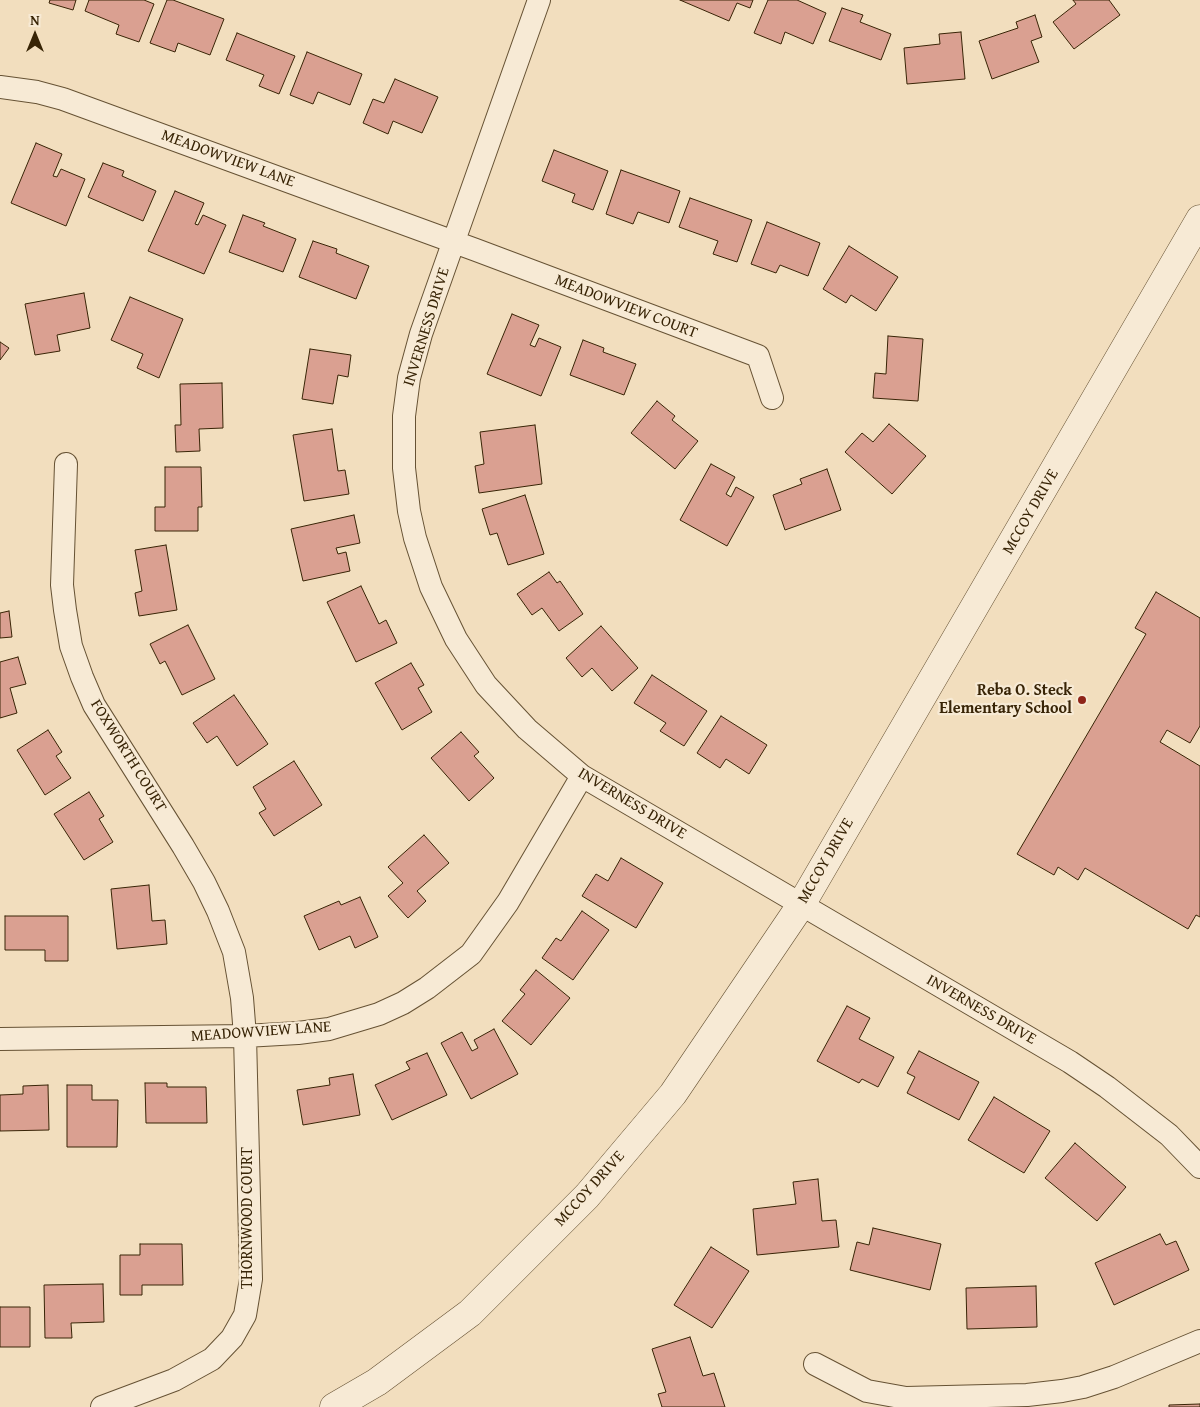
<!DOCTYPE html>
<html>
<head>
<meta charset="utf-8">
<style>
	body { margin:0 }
	#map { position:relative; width:1200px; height:1407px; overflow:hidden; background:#f2debe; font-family:"Gentium Book Plus",serif }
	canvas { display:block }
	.north { position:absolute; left:10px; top:10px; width:50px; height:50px; -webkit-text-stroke:4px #f7ead5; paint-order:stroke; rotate:0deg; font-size:14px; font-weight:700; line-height:20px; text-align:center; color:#382406 }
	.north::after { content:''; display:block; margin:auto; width:18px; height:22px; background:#382406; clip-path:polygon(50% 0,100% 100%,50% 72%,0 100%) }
</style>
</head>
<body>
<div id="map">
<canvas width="1200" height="1407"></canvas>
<div class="north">N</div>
</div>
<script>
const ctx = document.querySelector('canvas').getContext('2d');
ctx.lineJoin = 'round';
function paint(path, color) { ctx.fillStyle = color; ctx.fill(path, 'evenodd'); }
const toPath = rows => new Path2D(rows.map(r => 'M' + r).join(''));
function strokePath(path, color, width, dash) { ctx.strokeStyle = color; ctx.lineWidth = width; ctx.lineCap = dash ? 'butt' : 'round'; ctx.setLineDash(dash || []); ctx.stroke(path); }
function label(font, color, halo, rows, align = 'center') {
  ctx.font = font + ' "Gentium Book Plus",serif'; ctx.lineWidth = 4.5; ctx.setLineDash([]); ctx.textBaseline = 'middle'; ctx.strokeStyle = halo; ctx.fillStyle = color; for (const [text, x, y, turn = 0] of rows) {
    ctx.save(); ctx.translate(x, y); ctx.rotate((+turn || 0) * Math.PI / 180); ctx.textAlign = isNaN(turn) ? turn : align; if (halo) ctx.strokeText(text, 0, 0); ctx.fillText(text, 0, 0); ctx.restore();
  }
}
const building = toPath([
	[50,0,76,0,73,10,49,3,50,0],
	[89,0,144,0,154,4,139,42,116,34,119,25,85,11,89,0],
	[167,0,173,0,224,19,210,55,178,43,175,52,150,43,167,0],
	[680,0,753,0,750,8,737,3,729,21,680,0],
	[768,0,797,0,826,13,813,44,785,32,781,44,754,33,768,0],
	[1073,0,1109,0,1120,15,1074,49,1053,22,1076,4,1073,0],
	[842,8,863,15,860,22,891,34,881,60,829,41,842,8],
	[1035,15,1042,37,1031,41,1039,62,992,79,979,41,1018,28,1016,22,1035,15],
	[961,32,965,79,907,84,904,48,940,44,939,34,961,32],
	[237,33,295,56,279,94,259,86,264,75,226,60,237,33],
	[307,52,362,74,350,105,318,92,313,104,290,95,307,52],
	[395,79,438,97,422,133,393,121,388,134,363,123,373,99,384,103,395,79],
	[36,143,62,154,53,176,57,177,61,169,85,179,66,226,11,203,36,143],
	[554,150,608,171,593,210,572,202,575,194,542,181,554,150],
	[103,163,124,171,122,176,156,191,143,221,88,197,103,163],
	[621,170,680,191,669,223,638,212,633,224,606,214,621,170],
	[175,191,204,203,195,224,198,225,203,215,226,225,204,274,148,251,175,191],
	[690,198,752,220,737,262,713,254,718,241,679,227,690,198],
	[243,215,265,223,263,226,296,239,283,272,229,252,243,215],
	[767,222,820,243,808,276,780,265,776,273,751,264,767,222],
	[313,241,337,249,336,253,369,266,356,299,299,277,313,241],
	[849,246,898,277,876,311,851,295,846,303,823,289,849,246],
	[84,293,90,328,57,335,60,351,35,355,25,304,84,293],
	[130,297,183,319,159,378,137,368,143,354,111,340,130,297],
	[512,314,539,325,530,345,535,347,539,338,561,347,541,396,487,374,512,314],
	[888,336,923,339,918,401,873,398,875,373,886,374,888,336],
	[583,340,604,348,603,352,636,364,624,395,570,375,583,340],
	[0,342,9,348,0,360,0,342],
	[310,349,351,355,348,377,338,375,333,404,302,399,310,349],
	[222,383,223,428,199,429,200,451,176,452,175,425,181,425,180,384,222,383],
	[657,401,675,416,672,420,698,441,675,469,631,433,657,401],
	[889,424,926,456,892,494,845,452,862,433,873,442,889,424],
	[535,425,542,484,479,493,475,466,484,464,480,432,535,425],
	[332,429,338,471,345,470,349,494,304,501,293,435,332,429],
	[711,464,735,477,726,494,731,497,736,487,754,497,727,546,680,520,711,464],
	[165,467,201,467,202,507,198,507,198,531,155,531,155,507,165,507,165,467],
	[827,469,841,510,785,530,773,495,802,484,800,479,827,469],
	[525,495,544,554,508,565,497,533,490,535,482,509,525,495],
	[354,515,360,543,336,548,338,554,346,552,350,571,303,581,291,529,354,515],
	[166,545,177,610,139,616,135,593,142,591,135,550,166,545],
	[549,572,557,583,560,581,583,614,559,631,542,608,532,615,517,594,549,572],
	[361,586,379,624,386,620,397,643,356,662,327,602,361,586],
	[1156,592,1200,618,1200,726,1190,743,1167,730,1160,742,1200,766,1200,917,1196,915,1188,929,1085,868,1078,880,1058,867,1054,875,1017,854,1146,634,1135,628,1156,592],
	[9,611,12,637,0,638,0,613,9,611],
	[188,625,215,679,182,695,165,661,160,664,150,644,188,625],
	[601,626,638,668,612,691,592,668,582,677,566,658,601,626],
	[18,657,26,684,10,688,17,713,0,718,0,662,18,657],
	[411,663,424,685,418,688,432,712,402,730,375,683,411,663],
	[652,675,707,711,684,746,660,731,666,723,634,703,652,675],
	[234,695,268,744,237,766,217,736,207,743,193,723,234,695],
	[721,716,767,745,749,774,726,759,720,768,697,753,721,716],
	[48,730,62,752,56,756,71,778,45,795,17,750,48,730],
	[461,732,479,752,474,756,494,778,469,801,431,758,461,732],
	[294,761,322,805,274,836,259,813,266,809,253,787,294,761],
	[89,792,104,816,99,819,113,842,84,860,54,814,89,792],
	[424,835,449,863,417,891,426,901,408,918,388,896,403,883,388,867,424,835],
	[621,858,663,883,636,928,582,896,596,874,608,881,621,858],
	[149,885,152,921,165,920,167,944,117,949,111,889,149,885],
	[360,897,378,937,355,948,350,936,319,950,304,916,339,901,341,905,360,897],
	[582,911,609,930,573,980,542,958,556,938,561,941,582,911],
	[5,916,68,916,68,961,45,961,45,950,5,950,5,916],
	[536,970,570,998,531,1045,502,1021,525,994,520,990,536,970],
	[847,1006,870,1018,859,1039,894,1057,878,1087,862,1079,859,1083,817,1061,847,1006],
	[494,1029,518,1074,471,1099,441,1043,462,1032,472,1051,478,1048,474,1040,494,1029],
	[919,1051,979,1082,959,1120,907,1093,915,1077,907,1073,919,1051],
	[427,1053,447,1095,392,1120,375,1085,410,1069,406,1062,427,1053],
	[353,1074,360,1115,303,1125,297,1090,330,1085,329,1078,353,1074],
	[145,1083,167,1083,167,1087,206,1087,207,1123,146,1123,145,1083],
	[48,1085,49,1130,0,1131,0,1095,23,1094,23,1086,48,1085],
	[67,1085,92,1085,92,1100,118,1100,117,1147,67,1147,67,1085],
	[994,1097,1050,1131,1024,1173,968,1140,994,1097],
	[1075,1143,1126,1187,1097,1221,1045,1178,1075,1143],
	[818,1179,822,1221,836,1220,839,1247,757,1255,753,1209,796,1204,793,1182,818,1179],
	[873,1228,941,1244,930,1290,850,1270,857,1242,869,1245,873,1228],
	[1160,1234,1166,1245,1176,1241,1189,1270,1114,1305,1095,1263,1160,1234],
	[140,1244,182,1244,183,1285,142,1285,142,1295,120,1295,120,1255,140,1255,140,1244],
	[711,1247,749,1271,712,1328,674,1305,711,1247],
	[103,1284,104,1322,71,1323,72,1338,45,1338,44,1285,103,1284],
	[1036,1286,1037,1327,967,1329,966,1288,1036,1286],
	[0,1307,30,1307,30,1347,0,1347,0,1307],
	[690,1337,703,1376,714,1373,725,1407,662,1407,658,1394,666,1392,652,1349,690,1337],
	[1200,1404,1200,1407,1169,1407,1169,1405,1200,1404]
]);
paint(building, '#daa091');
strokePath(building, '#382406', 1);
const minor = toPath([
	[539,0,421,334,409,378,404,416,404,468,409,511,415,538,431,587,456,639,486,685,527,729,582,776,1070,1062,1107,1087,1169,1135,1200,1167],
	[0,87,37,92,63,99,476,250,758,356,772,398],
	[66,464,62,585,65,610,71,646,82,677,94,705,183,846,204,882,218,911,234,952,242,998,245,1036,251,1279,245,1315,232,1338,212,1359,174,1380,102,1407],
	[0,1039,245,1036,298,1033,329,1029,379,1014,403,1003,427,988,471,954,508,902,582,776],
	[815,1364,867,1391,906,1398,1027,1395,1062,1391,1083,1387,1114,1377,1200,1341]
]);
const tertiary = toPath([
	[334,1407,377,1382,470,1313,587,1196,673,1094,801,905,1200,219]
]);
strokePath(minor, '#665234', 24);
strokePath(tertiary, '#665234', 29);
strokePath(minor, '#f7ead5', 22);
strokePath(tertiary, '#f7ead5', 28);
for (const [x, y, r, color] of [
	[1082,700,5,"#8f2418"]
]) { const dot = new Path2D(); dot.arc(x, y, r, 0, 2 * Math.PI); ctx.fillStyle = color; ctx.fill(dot); strokePath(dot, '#f7ead5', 2); }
label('16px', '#382406', '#f7ead5', [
	["MEADOWVIEW LANE",228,159,20],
	["MEADOWVIEW COURT",626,307,21],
	["INVERNESS DRIVE",427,327,-73],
	["MCCOY DRIVE",1031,512,-60],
	["FOXWORTH COURT",128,756,58],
	["INVERNESS DRIVE",632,804,31],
	["MCCOY DRIVE",826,861,-60],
	["INVERNESS DRIVE",981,1010,30],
	["MEADOWVIEW LANE",261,1032,-4],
	["MCCOY DRIVE",590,1189,-48],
	["THORNWOOD COURT",248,1218,-90]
]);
label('bold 16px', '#382406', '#f7ead5', [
	["Reba O. Steck",1072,691],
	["Elementary School",1072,709]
], 'right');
</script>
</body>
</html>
